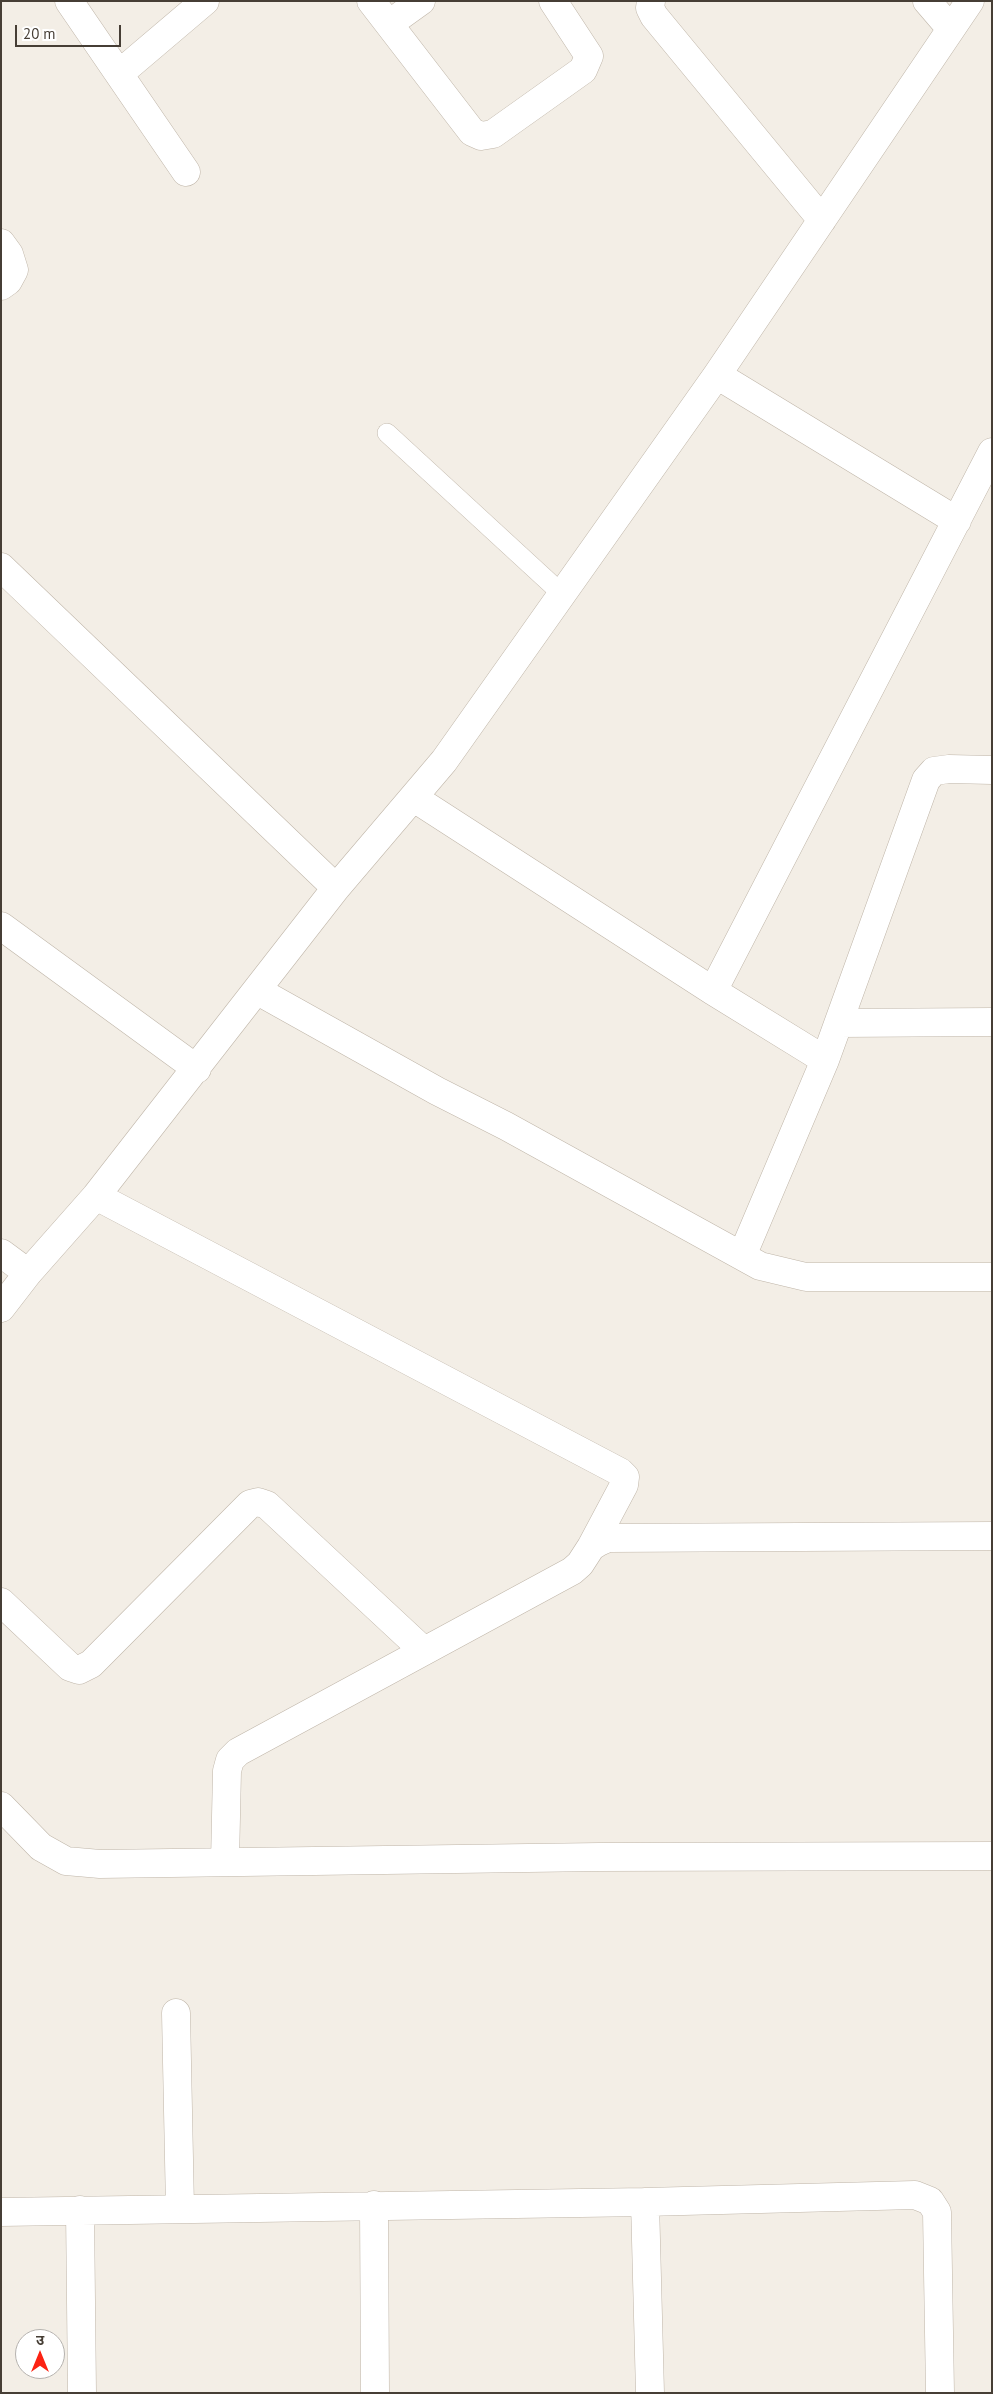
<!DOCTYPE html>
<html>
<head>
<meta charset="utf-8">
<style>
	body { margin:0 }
	#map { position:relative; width:993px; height:2394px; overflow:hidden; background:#f3eee6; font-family:"PT Sans","Noto Sans Devanagari",sans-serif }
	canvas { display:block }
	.frame { position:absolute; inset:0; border:2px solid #463e35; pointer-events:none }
	.north { position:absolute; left:15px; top:2329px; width:50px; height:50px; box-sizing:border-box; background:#fff; border:1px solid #b5b2ae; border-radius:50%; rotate:0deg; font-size:14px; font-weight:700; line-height:20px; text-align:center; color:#463e35 }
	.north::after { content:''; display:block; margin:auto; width:18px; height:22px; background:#fc2313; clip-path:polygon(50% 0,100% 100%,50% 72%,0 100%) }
	.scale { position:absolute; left:15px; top:25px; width:106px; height:22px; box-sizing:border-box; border:2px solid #463e35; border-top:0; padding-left:6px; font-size:15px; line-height:18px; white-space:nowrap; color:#463e35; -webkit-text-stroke:4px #fff; paint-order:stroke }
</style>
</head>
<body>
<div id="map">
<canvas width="993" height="2394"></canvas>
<div class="frame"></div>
<div class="north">उ</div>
<div class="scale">20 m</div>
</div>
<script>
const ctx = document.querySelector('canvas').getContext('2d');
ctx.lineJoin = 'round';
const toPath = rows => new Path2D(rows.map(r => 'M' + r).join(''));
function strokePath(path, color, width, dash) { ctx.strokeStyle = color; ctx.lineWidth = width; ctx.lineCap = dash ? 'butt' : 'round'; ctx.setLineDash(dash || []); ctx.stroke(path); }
const service = toPath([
	[387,433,562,594]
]);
const minor = toPath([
	[69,1,186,172],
	[371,1,472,132,481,136,493,134,583,70,589,56,553,1],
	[651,1,650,8,654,16,822,220],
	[927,1,951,29],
	[389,24,421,1],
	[119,74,205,1],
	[1,243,9,254,14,270,8,281,1,286],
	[717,375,957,521],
	[1,567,336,888],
	[414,798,713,991,825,1060],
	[1,926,197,1069],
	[258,991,437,1091,506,1126,760,1266,806,1277,992,1277],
	[713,991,992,452],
	[839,1023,992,1022],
	[96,1196,620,1472,625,1477,624,1485,591,1547],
	[1,1253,28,1273],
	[742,1256,825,1060,926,780,934,771,949,769,992,770],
	[1,1308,28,1273,96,1196,336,888,444,761,717,375,970,1],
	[1,1602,70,1667,79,1670,91,1664,250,1504,258,1502,267,1505,424,1651],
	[1,1806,41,1847,66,1861,100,1864,599,1857,992,1856],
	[225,1862,227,1771,230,1760,238,1752,572,1571,580,1564,591,1547,599,1542,608,1538,992,1536],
	[176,2013,180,2208],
	[645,2202,650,2393],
	[374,2205,375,2393],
	[80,2210,82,2393],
	[1,2212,645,2202,915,2195,930,2201,937,2212,940,2393]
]);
strokePath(service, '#bfb5a8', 20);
strokePath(minor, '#bfb5a8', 29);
strokePath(service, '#fff', 19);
strokePath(minor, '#fff', 28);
</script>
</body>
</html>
